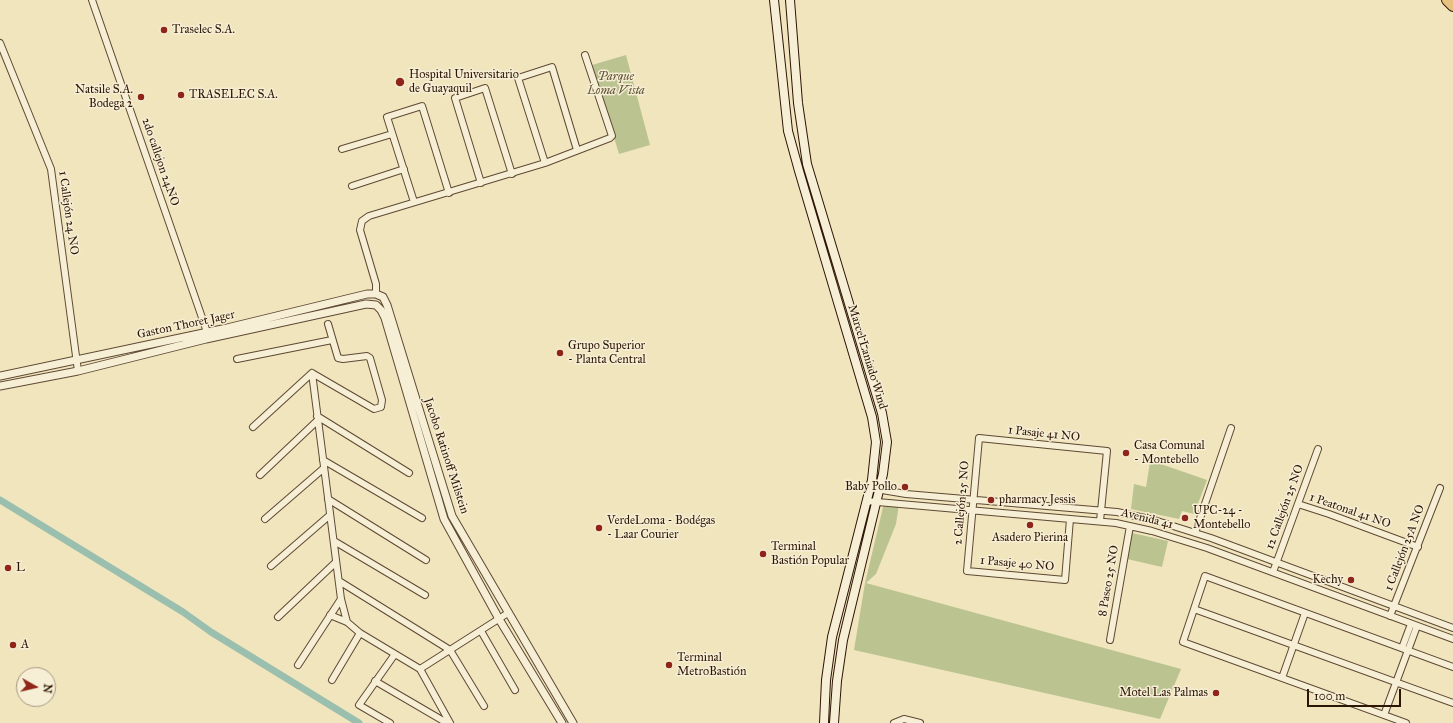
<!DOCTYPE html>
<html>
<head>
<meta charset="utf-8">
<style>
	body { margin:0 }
	#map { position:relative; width:1453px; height:723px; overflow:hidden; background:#f1e5be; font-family:"IM FELL Great Primer",serif }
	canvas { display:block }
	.north { position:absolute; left:16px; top:667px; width:40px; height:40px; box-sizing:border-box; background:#f6eed5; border:1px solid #a69782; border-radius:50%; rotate:98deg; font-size:11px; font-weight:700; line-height:16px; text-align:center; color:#2d1505 }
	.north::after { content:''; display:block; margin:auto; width:14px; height:18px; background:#8f2418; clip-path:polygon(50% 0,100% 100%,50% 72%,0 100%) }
	.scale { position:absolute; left:1307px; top:689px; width:94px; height:18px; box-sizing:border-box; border:2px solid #2d1505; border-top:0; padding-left:5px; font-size:12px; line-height:14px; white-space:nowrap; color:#2d1505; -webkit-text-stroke:3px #f6eed5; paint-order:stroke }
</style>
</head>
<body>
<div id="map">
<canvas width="1453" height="723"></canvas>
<div class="north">N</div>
<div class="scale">100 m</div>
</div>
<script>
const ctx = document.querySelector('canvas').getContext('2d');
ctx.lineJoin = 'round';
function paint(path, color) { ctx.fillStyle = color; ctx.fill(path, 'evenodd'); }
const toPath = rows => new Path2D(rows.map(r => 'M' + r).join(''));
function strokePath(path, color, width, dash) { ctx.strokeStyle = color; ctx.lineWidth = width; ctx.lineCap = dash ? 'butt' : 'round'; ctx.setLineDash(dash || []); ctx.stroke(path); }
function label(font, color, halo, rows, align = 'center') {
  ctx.font = font + ' "IM FELL Great Primer",serif'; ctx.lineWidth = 3; ctx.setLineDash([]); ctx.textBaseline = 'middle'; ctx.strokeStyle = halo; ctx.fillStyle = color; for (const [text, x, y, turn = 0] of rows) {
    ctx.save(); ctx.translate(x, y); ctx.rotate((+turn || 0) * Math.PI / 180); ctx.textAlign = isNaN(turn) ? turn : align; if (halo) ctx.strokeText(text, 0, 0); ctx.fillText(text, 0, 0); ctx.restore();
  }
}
paint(toPath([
	[626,55,650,145,619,154,592,65],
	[1150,462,1158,463,1207,480,1194,514,1182,511,1179,519,1131,509,1134,484,1146,487],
	[884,503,899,504,896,524,876,574,866,583,1181,669,1160,719,854,650,865,583],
	[1132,533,1168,541,1162,567,1127,559]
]), '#bbc491');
strokePath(toPath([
	[0,500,183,612,211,632,359,723]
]), '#9bbfae', 7);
const minor = toPath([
	[92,0,207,332],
	[0,43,51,169,78,371],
	[342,149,392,134],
	[545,163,518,78,552,67,577,150],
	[481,183,455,98,485,88,512,174],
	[352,186,404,169],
	[414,202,387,117,422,106,449,193],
	[376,294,376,284,360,230,362,221,369,216,545,163,610,138,612,136,585,55],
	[237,359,332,340],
	[312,373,341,599,347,622],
	[312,373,374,409,381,407,382,400,370,358,367,356,343,359,338,358,328,324],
	[317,416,409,473],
	[253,427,312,373],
	[323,460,422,518],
	[260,475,318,420],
	[870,488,906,494,1117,512,1154,520,1211,538,1453,628],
	[328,499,426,560],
	[866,501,1116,523,1152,531,1207,548,1453,639],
	[1298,504,1329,514,1418,547],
	[265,519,324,468],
	[1070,519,1065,580,967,571,979,438,1107,451,1100,521],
	[1195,533,1231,428],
	[334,541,425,595],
	[271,566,330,515],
	[1273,572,1318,449],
	[339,581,450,650,484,706],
	[1194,609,1453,703],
	[330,615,347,622,360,633,420,669,450,723],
	[1390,616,1440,488],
	[278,617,336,562],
	[481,631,515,690],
	[1110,640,1130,526],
	[1402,648,1411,624],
	[298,665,341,599],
	[420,669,508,613],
	[1282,678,1305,613],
	[332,680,360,633],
	[375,681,447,723],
	[1384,715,1417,626],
	[390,723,359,705,395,654],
	[894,723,904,719,920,723],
	[1406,723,1183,642,1205,576,1453,667]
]);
const tertiary = toPath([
	[0,376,227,328,367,294,376,294,383,297,387,305,452,516,573,723],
	[0,386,78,371,206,339,366,304,376,305,381,310,385,318,444,519,499,619,562,723]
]);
const secondary = toPath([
	[774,0,788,131,799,171,872,417,876,442,872,480,832,637,826,680,824,723],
	[790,0,798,103,807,164,882,413,887,442,883,474,843,640,837,681,834,723]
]);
const trunk = toPath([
	[1447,0,1453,6]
]);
strokePath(minor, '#5e4933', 8);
strokePath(tertiary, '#5e4933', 9);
strokePath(secondary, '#2d1505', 10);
strokePath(trunk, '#2d1505', 12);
strokePath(minor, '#f6eed5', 6);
strokePath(tertiary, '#f6eed5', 7);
strokePath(secondary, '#f6eed5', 8);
strokePath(trunk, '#e8c27f', 10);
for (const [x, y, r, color] of [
	[164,30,4,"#8f2418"],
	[400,82,5,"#8f2418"],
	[181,95,4,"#8f2418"],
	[141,97,4,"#8f2418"],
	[560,353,4,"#8f2418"],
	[1126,453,4,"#8f2418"],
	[905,487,4,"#8f2418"],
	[991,500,4,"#8f2418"],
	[1185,518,4,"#8f2418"],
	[1030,525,4,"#8f2418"],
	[599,528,4,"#8f2418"],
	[763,554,4,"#8f2418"],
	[8,568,4,"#8f2418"],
	[1351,580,4,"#8f2418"],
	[13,645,4,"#8f2418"],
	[669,665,4,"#8f2418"],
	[1216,693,4,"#8f2418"]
]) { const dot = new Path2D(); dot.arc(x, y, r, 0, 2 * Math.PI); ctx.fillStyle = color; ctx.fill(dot); strokePath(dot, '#f6eed5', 1.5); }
label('12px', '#2d1505', '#f6eed5', [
	["Traselec S.A.",172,30],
	["Hospital Universitario",409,75],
	["de Guayaquil",409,89],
	["Natsile S.A.",133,90,"right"],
	["Bodega 2",133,104,"right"],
	["TRASELEC S.A.",189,95],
	["Grupo Superior",568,346],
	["- Planta Central",568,360],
	["Casa Comunal",1134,446],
	["- Montebello",1134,460],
	["Baby Pollo",897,487,"right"],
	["pharmacy Jessis",999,500],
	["UPC-24 -",1193,511],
	["Montebello",1193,525],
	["VerdeLoma - Bodégas",607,521],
	["- Laar Courier",607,535],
	["Asadero Pierina",1030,538,"center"],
	["Terminal",771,547],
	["Bastión Popular",771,561],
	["L",16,568],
	["Kechy",1343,580,"right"],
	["A",21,645],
	["Terminal",677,658],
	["MetroBastión",677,672],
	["Motel Las Palmas",1208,693,"right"]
], 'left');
label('italic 12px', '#5f5236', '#f6eed5', [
	["Parque",616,77],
	["Loma Vista",616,91]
]);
label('12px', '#2d1505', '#f6eed5', [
	["2do callejon 24NO",160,162,71],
	["1 Callejón 24 NO",68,213,82],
	["Gaston Thoret Jager",186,325,-12],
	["Marcel Laniado Wind",867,357,73],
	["1 Pasaje 41 NO",1044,434,6],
	["Jacobo Ratinoff Milstein",446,456,72],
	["2 Callejón 25 NO",962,503,-85],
	["12 Callejón 25 NO",1285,507,-70],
	["1 Peatonal 41 NO",1350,511,19],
	["Avenida 41",1147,519,14],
	["1 Callejón 25A NO",1405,548,-69],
	["1 Pasaje 40 NO",1017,564,5],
	["8 Paseo 25 NO",1109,581,-80]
]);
</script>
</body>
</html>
